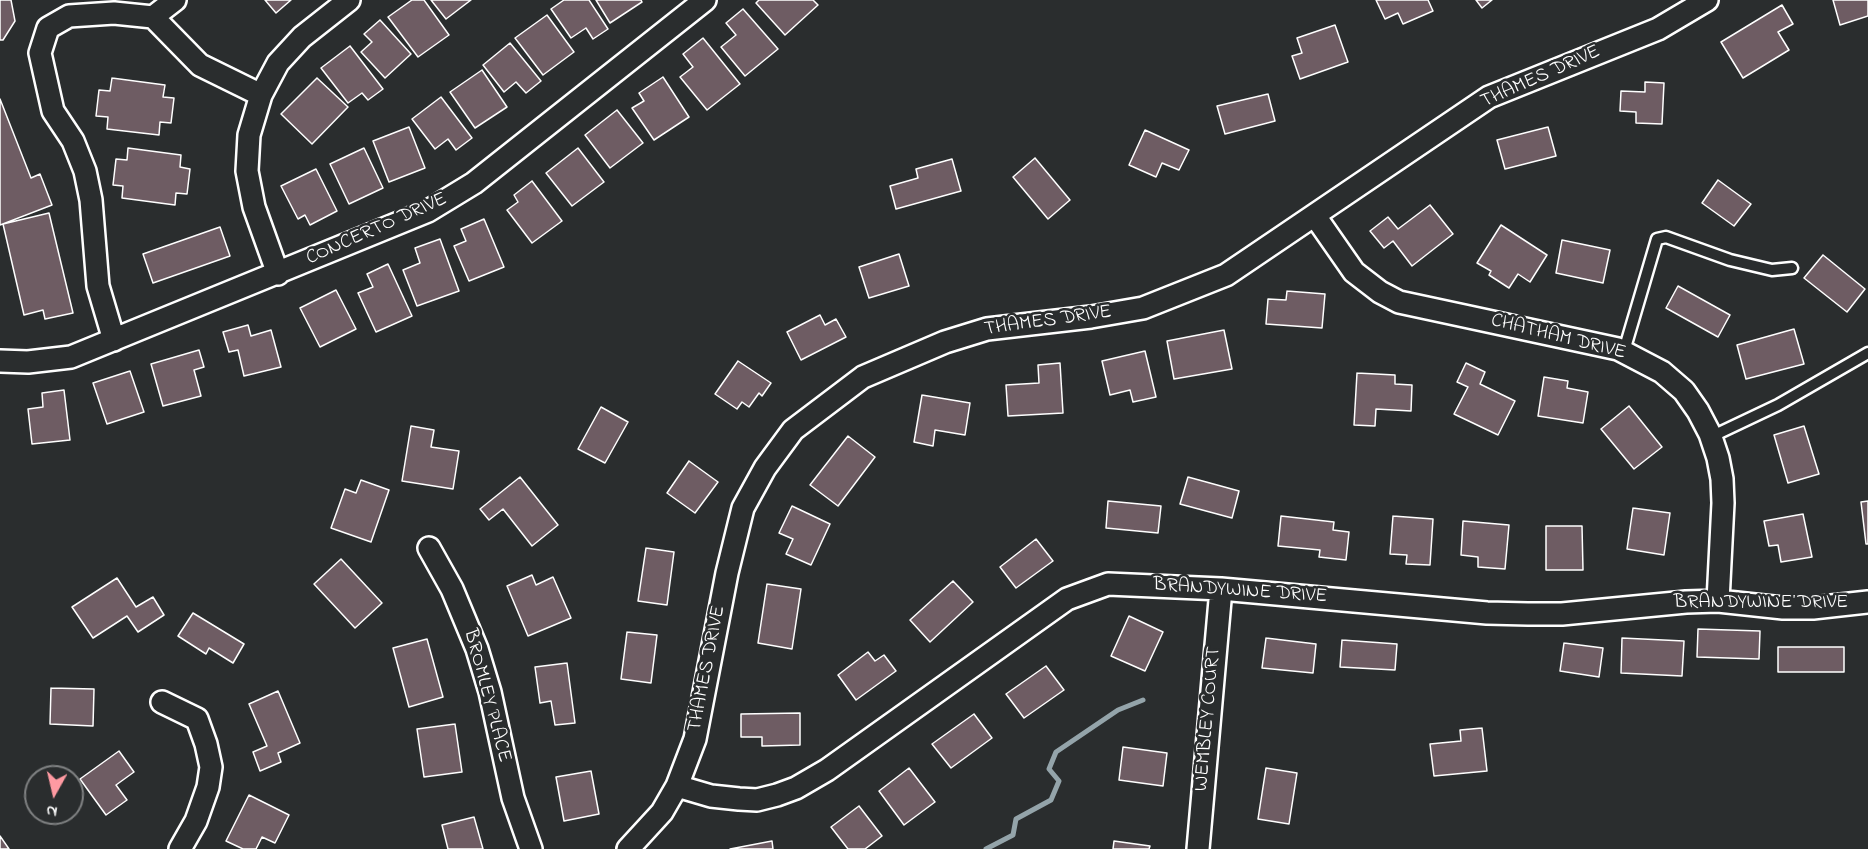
<!DOCTYPE html>
<html>
<head>
<meta charset="utf-8">
<style>
	body { margin:0 }
	#map { position:relative; width:1868px; height:849px; overflow:hidden; background:#2a2d2e; font-family:"Indie Flower",sans-serif }
	canvas { display:block }
	.north { position:absolute; left:24px; top:765px; width:60px; height:60px; box-sizing:border-box; background:#2a2d2e; border:2px solid #7f8182; border-radius:50%; rotate:188deg; font-size:16px; font-weight:700; line-height:24px; text-align:center; color:#fff }
	.north::after { content:''; display:block; margin:auto; width:21px; height:27px; background:#ff9aa2; clip-path:polygon(50% 0,100% 100%,50% 72%,0 100%) }
</style>
</head>
<body>
<div id="map">
<canvas width="1868" height="849"></canvas>
<div class="north">N</div>
</div>
<script>
const ctx = document.querySelector('canvas').getContext('2d');
ctx.lineJoin = 'round';
const toPath = rows => new Path2D(rows.map(r => 'M' + r).join(''));
function strokePath(path, color, width, dash) { ctx.strokeStyle = color; ctx.lineWidth = width; ctx.lineCap = dash ? 'butt' : 'round'; ctx.setLineDash(dash || []); ctx.stroke(path); }
function paint(path, color) { ctx.fillStyle = color; ctx.fill(path, 'evenodd'); }
function label(font, color, halo, rows, align = 'center') {
  ctx.font = font + ' "Indie Flower",sans-serif'; ctx.lineWidth = 5; ctx.setLineDash([]); ctx.textBaseline = 'middle'; ctx.strokeStyle = halo; ctx.fillStyle = color; for (const [text, x, y, turn = 0] of rows) {
    ctx.save(); ctx.translate(x, y); ctx.rotate((+turn || 0) * Math.PI / 180); ctx.textAlign = isNaN(turn) ? turn : align; if (halo) ctx.strokeText(text, 0, 0); ctx.fillText(text, 0, 0); ctx.restore();
  }
}
strokePath(toPath([
	[986,849,1013,835,1016,819,1051,800,1059,781,1049,769,1056,752,1118,710,1143,700]
]), '#94a4aa', 5);
const building = toPath([
	[0,0,11,0,15,21,3,40,0,40,0,0],
	[265,0,291,0,276,13,265,0],
	[412,0,424,0,449,35,418,57,388,17,412,0],
	[431,0,471,0,446,19,431,0],
	[564,0,589,0,608,29,593,39,586,28,571,38,551,9,564,0],
	[596,0,641,0,642,2,610,23,596,0],
	[759,0,813,0,818,5,785,35,756,3,759,0],
	[1376,0,1428,0,1433,11,1403,24,1398,13,1385,19,1376,0],
	[1476,0,1492,0,1482,8,1476,0],
	[1833,0,1868,0,1868,16,1840,25,1833,0],
	[1782,5,1793,24,1778,32,1789,50,1743,78,1721,42,1782,5],
	[743,9,778,49,745,76,721,47,736,35,726,23,743,9],
	[547,15,574,52,543,75,515,38,547,15],
	[380,20,411,54,385,78,361,52,372,42,364,34,380,20],
	[1335,25,1348,62,1300,79,1292,56,1302,53,1297,38,1335,25],
	[703,38,740,84,707,110,680,77,693,67,683,54,703,38],
	[510,43,541,81,526,93,516,82,504,92,483,65,510,43],
	[350,46,383,89,368,100,362,93,348,103,321,68,350,46],
	[482,70,507,107,475,128,450,92,482,70],
	[663,77,689,117,654,140,632,108,644,101,639,93,663,77],
	[112,78,165,85,163,97,174,98,171,123,160,122,159,135,107,129,108,117,96,116,99,90,110,91,112,78],
	[317,78,348,107,312,144,281,114,317,78],
	[1645,82,1664,83,1662,124,1636,123,1636,112,1620,111,1621,91,1645,92,1645,82],
	[1268,94,1275,121,1225,134,1217,106,1268,94],
	[441,97,472,138,456,150,448,139,435,149,412,119,441,97],
	[0,99,31,178,40,174,52,205,0,225,0,99],
	[617,110,643,143,610,168,585,135,617,110],
	[409,127,425,168,389,182,373,141,409,127],
	[1548,127,1556,156,1505,169,1497,140,1548,127],
	[1145,130,1189,150,1179,170,1162,163,1156,177,1129,165,1145,130],
	[128,148,181,155,180,167,190,169,187,194,176,193,175,205,122,198,123,186,113,185,116,159,127,160,128,148],
	[364,148,383,188,349,204,330,164,364,148],
	[578,148,604,182,572,206,546,173,578,148],
	[1035,158,1070,200,1048,219,1013,177,1035,158],
	[952,159,961,191,896,209,890,186,918,178,916,169,952,159],
	[316,169,337,211,310,225,305,215,298,219,281,186,316,169],
	[1718,180,1751,204,1734,226,1702,203,1718,180],
	[532,181,562,221,532,243,507,210,518,202,514,195,532,181],
	[1430,205,1453,234,1412,266,1393,241,1384,248,1370,231,1388,217,1398,229,1430,205],
	[49,213,73,313,45,319,43,310,24,315,3,224,49,213],
	[484,219,504,267,469,281,454,246,466,241,461,229,484,219],
	[1501,225,1547,255,1530,282,1518,274,1509,288,1489,275,1491,271,1477,263,1501,225],
	[220,227,230,256,153,283,143,254,220,227],
	[440,239,459,291,417,306,403,270,420,263,415,248,440,239],
	[1562,240,1610,250,1603,283,1556,273,1562,240],
	[899,254,909,286,869,298,859,267,899,254],
	[1823,255,1865,289,1847,312,1804,278,1823,255],
	[388,264,412,316,376,332,358,293,373,287,367,274,388,264],
	[1678,286,1730,315,1718,337,1666,308,1678,286],
	[336,290,356,329,320,347,300,308,336,290],
	[1287,291,1325,294,1322,328,1266,324,1268,299,1286,300,1287,291],
	[820,315,825,325,836,319,846,337,801,360,787,332,820,315],
	[248,325,251,336,271,330,281,367,244,376,238,350,229,352,223,332,248,325],
	[1794,329,1804,364,1746,379,1737,345,1794,329],
	[1224,330,1232,369,1174,379,1167,341,1224,330],
	[199,350,204,367,194,370,201,396,163,406,151,364,199,350],
	[1145,351,1156,397,1133,402,1130,390,1110,395,1102,361,1145,351],
	[738,361,771,383,762,396,759,393,749,407,742,402,737,409,715,394,738,361],
	[1060,363,1063,413,1008,416,1006,385,1039,383,1038,365,1060,363],
	[1466,363,1485,372,1480,384,1515,401,1498,435,1454,414,1468,387,1457,382,1466,363],
	[130,371,144,412,107,424,93,383,130,371],
	[1357,373,1395,375,1395,384,1412,385,1411,411,1376,409,1375,426,1354,425,1357,373],
	[1544,377,1568,381,1567,388,1588,392,1583,423,1538,416,1544,377],
	[64,390,70,440,32,444,28,409,43,407,42,393,64,390],
	[922,395,970,403,965,435,935,430,933,446,914,442,922,395],
	[1629,406,1662,447,1634,469,1601,429,1629,406],
	[601,407,628,422,605,463,578,449,601,407],
	[411,426,434,430,431,447,459,451,453,489,402,481,411,426],
	[1804,426,1819,474,1788,483,1774,435,1804,426],
	[848,436,875,457,838,506,810,485,848,436],
	[689,461,718,482,695,513,667,493,689,461],
	[520,477,558,525,532,546,503,509,489,520,480,509,520,477],
	[1188,477,1239,491,1232,518,1180,504,1188,477],
	[361,480,389,490,371,542,331,528,345,489,356,493,361,480],
	[1108,501,1161,506,1158,533,1106,528,1108,501],
	[1868,501,1868,544,1866,544,1861,502,1868,501],
	[792,506,830,524,811,565,786,554,793,539,779,533,792,506],
	[1633,508,1670,513,1664,555,1627,549,1633,508],
	[1803,514,1812,557,1781,562,1778,545,1769,546,1764,521,1803,514],
	[1281,516,1334,522,1333,530,1349,532,1346,560,1319,557,1320,550,1278,546,1281,516],
	[1393,516,1433,519,1430,565,1406,564,1407,555,1390,554,1393,516],
	[1463,521,1509,525,1505,569,1478,567,1478,557,1461,555,1463,521],
	[1546,526,1582,526,1583,570,1546,570,1546,526],
	[1036,539,1053,561,1016,588,1000,567,1036,539],
	[646,548,674,552,667,605,638,601,646,548],
	[341,559,382,603,355,628,314,584,341,559],
	[532,575,536,585,553,577,571,618,528,636,507,586,532,575],
	[117,578,136,607,153,597,164,615,138,632,127,616,93,638,72,607,117,578],
	[953,581,973,602,930,642,910,620,953,581],
	[767,584,801,589,792,649,758,643,767,584],
	[193,613,244,644,233,663,209,648,206,654,178,636,193,613],
	[1129,616,1163,632,1145,671,1111,656,1129,616],
	[1698,629,1760,631,1759,659,1697,657,1698,629],
	[627,632,657,635,651,683,621,679,627,632],
	[1266,638,1316,644,1313,673,1262,668,1266,638],
	[1622,638,1684,641,1682,676,1621,673,1622,638],
	[427,639,443,697,409,707,393,648,427,639],
	[1342,640,1397,644,1395,670,1340,667,1342,640],
	[1564,643,1603,648,1599,677,1560,671,1564,643],
	[1778,647,1844,647,1844,672,1778,672,1778,647],
	[868,652,875,661,884,655,896,671,856,700,838,675,868,652],
	[567,663,575,723,555,725,551,701,540,703,535,667,567,663],
	[1046,666,1064,690,1024,718,1006,694,1046,666],
	[51,688,94,689,93,726,50,724,51,688],
	[278,691,300,743,278,753,281,762,260,771,253,752,267,746,249,704,278,691],
	[800,713,800,745,762,746,762,737,741,737,741,714,800,713],
	[974,714,992,738,951,768,932,744,974,714],
	[455,724,462,772,424,777,417,729,455,724],
	[1482,728,1487,771,1434,776,1430,744,1461,741,1460,730,1482,728],
	[1123,747,1167,753,1163,786,1119,780,1123,747],
	[119,751,134,772,116,785,127,800,106,815,80,779,119,751],
	[909,768,935,802,904,825,879,791,909,768],
	[1266,768,1297,773,1289,824,1258,819,1266,768],
	[591,771,599,814,564,821,556,777,591,771],
	[249,795,289,815,275,843,262,837,256,849,243,849,226,841,249,795],
	[859,806,882,836,865,849,848,849,831,827,859,806],
	[474,817,483,849,448,849,442,825,474,817],
	[0,836,9,849,0,849,0,836],
	[772,841,773,849,730,849,772,841],
	[1114,841,1150,846,1149,849,1113,849,1114,841]
]);
paint(building, '#6e5c63');
strokePath(building, '#fff', 1.5);
const service = toPath([
	[1624,351,1657,239,1666,237,1730,260,1772,270,1792,268],
	[1710,434,1719,433,1778,405,1868,353]
]);
const minor = toPath([
	[153,17,175,0],
	[1315,216,1354,272,1380,292,1399,302,1618,349,1662,372,1684,391,1698,411,1710,434,1718,458,1722,479,1723,503,1718,601],
	[278,274,254,207,247,171,249,135,261,95,278,63,302,37,349,0],
	[114,340,98,286,91,200,85,171,73,141,53,111,40,53,48,28,69,16,114,13,153,17,200,65,261,95],
	[0,361,28,362,71,357,428,211,474,183,705,0],
	[429,548,452,589,477,649,490,692,513,798,531,849],
	[162,702,197,719,206,744,211,767,208,787,196,821,180,849],
	[677,786,711,796,739,799,757,800,777,795,796,788,827,770,1067,599,1108,584,1221,589,1487,613,1528,614,1562,614,1686,602,1718,601,1783,608,1813,608,1868,602],
	[628,849,662,812,677,786,695,739,727,573,743,508,765,468,793,430,863,377,945,342,987,329,1091,317,1143,308,1226,275,1489,97,1658,29,1707,0],
	[1198,849,1221,589]
]);
strokePath(service, '#fff', 15);
strokePath(minor, '#fff', 26);
strokePath(service, '#2a2d2e', 10);
strokePath(minor, '#2a2d2e', 21);
label('20px', '#fff', '#2a2d2e', [
	["THAMES DRIVE",1541,78,-24],
	["CONCERTO DRIVE",377,230,-24],
	["THAMES DRIVE",1048,322,-8],
	["CHATHAM DRIVE",1558,338,14],
	["BRANDYWINE DRIVE",1240,592,4],
	["BRANDYWINE DRIVE",1761,604],
	["THAMES DRIVE",708,669,-79],
	["BROMLEY PLACE",486,696,75],
	["WEMBLEY COURT",1209,719,-85]
]);
</script>
</body>
</html>
